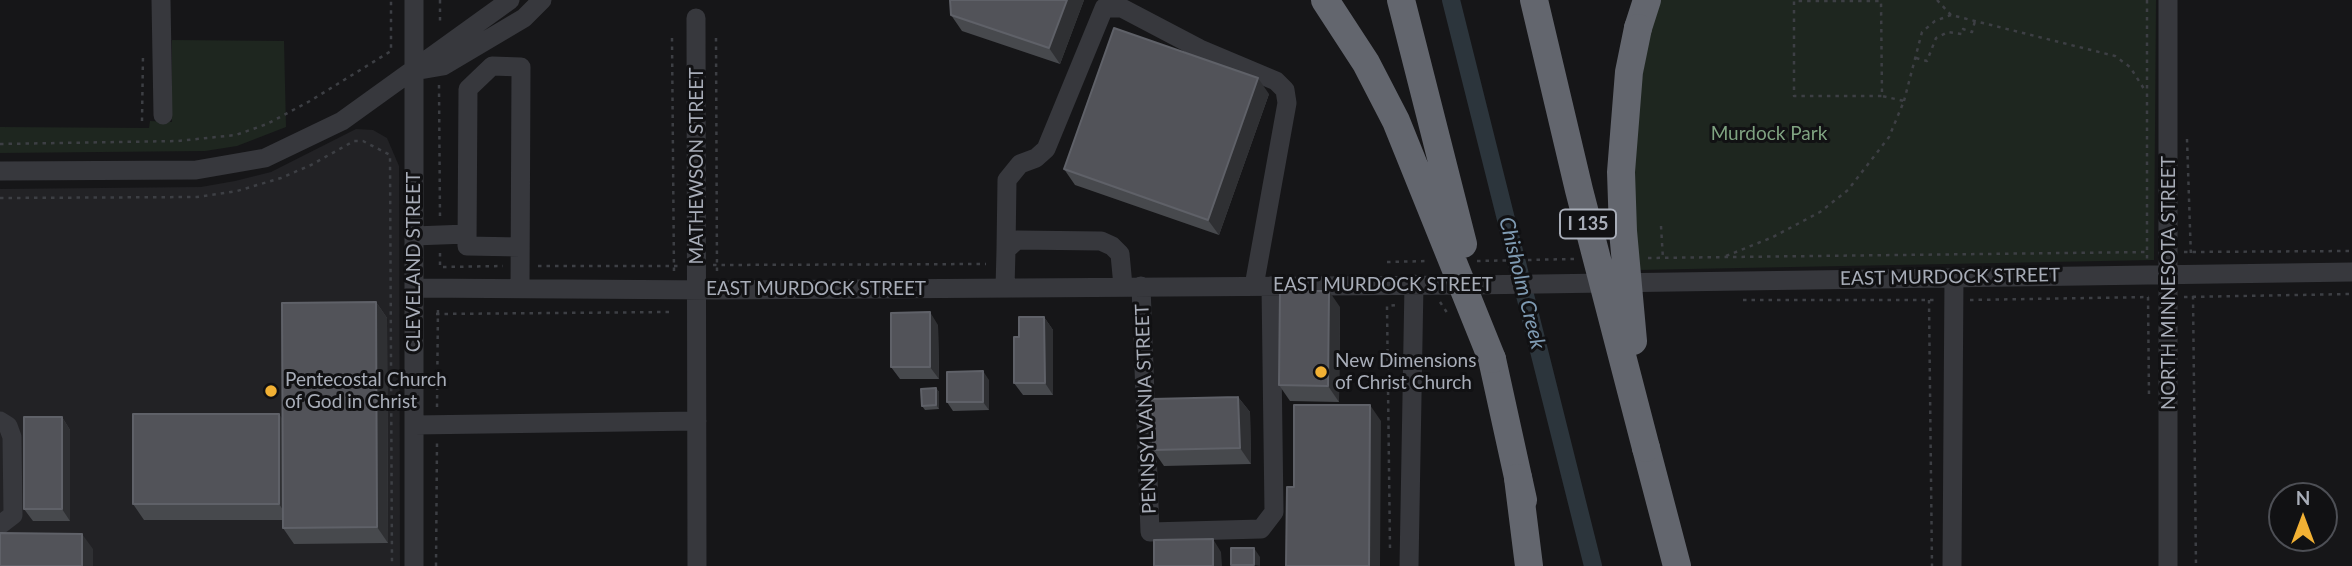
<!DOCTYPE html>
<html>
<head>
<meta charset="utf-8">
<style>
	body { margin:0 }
	#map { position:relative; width:2352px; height:566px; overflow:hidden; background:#161618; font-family:Lato,sans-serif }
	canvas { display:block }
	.north { position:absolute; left:2268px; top:482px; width:70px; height:70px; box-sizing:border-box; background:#111113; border:2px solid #4d4f55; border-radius:50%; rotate:0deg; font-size:19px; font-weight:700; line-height:28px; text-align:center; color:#a8adb8 }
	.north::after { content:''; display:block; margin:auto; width:24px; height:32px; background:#f2b134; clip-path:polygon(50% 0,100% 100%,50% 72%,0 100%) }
</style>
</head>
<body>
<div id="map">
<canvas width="2352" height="566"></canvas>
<div class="north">N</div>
</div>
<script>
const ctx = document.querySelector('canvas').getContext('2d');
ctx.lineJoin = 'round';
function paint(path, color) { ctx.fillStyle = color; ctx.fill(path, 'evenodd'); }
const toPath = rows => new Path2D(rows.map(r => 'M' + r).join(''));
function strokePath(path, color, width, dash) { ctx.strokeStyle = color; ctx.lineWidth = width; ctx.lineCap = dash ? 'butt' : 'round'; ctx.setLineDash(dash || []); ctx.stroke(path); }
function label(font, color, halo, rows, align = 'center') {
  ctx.font = font + ' Lato,sans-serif'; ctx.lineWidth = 6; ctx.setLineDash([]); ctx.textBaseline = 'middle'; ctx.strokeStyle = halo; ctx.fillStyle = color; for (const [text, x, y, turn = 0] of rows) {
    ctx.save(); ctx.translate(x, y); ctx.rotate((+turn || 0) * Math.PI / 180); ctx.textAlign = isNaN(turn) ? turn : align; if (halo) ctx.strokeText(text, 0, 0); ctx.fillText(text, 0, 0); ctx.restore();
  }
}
paint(toPath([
	[356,129,373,130,387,138,399,166,400,566,0,566,0,189,201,187,235,181,271,172]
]), '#222225');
paint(toPath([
	[1655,0,2156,0,2154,260,1637,270,1633,133],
	[172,40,284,41,286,127,237,146,205,151,0,153,0,127,149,128,150,121,172,122]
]), '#1e261f');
strokePath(toPath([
	[1451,0,1593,566]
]), '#2c353c', 18);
strokePath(toPath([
	[440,0,440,22],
	[1937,0,1951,15],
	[2147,0,2147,259],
	[672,38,674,273],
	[716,38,717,273],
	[1916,58,1927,61,1936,38,1948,32,1962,34,1963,29,1972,32,1975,21],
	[439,85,440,218],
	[1904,101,1922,32,1935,21,1951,15,2115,56,2130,67,2146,92],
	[142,121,143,55],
	[2187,139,2191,258],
	[0,144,178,141,236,135,267,124,310,101,391,51,391,0],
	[0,198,197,197,237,191,281,178,311,165,354,141,363,141,390,155,392,566],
	[1661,226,1663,259],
	[2184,252,2352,251],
	[440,253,440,267,503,266],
	[1726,256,1773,237,1820,212,1848,190,1889,137,1904,101,1882,96,1881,1,1794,1,1794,96,1882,96],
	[1648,258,2149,252],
	[1477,261,1575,259],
	[1387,262,1428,261],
	[713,265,986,264],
	[538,266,678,266],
	[2193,296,2196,566],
	[2148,297,2149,396],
	[2184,297,2352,294],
	[1743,300,1936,300],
	[1929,300,1932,566],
	[1970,300,2149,297],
	[1440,302,1448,314],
	[436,314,671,312],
	[437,407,438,306],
	[1390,548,1387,306,1397,305],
	[436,566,437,442]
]), '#3d3f44', 2.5, [3.5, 5]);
strokePath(toPath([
	[161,0,163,115],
	[696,18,697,566],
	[414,71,443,66,524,18,542,0],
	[0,171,196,170,265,158,342,121,510,0],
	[414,236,467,234],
	[1006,250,1007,180,1020,164,1036,158,1046,149,1104,8,1122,8,1200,49,1276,81,1285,90,1287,103,1254,286],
	[1141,286,1150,532,1261,529,1274,512,1271,286],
	[414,288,716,290,1471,285,2352,272],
	[520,288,521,67,492,66,468,89,467,246,520,247],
	[1005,288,1006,250,1017,240,1101,241,1112,246,1120,254,1123,286],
	[0,421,8,426,12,437,13,515,0,525],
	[414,425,697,421],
	[414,566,414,0],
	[1409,566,1414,284],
	[1952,566,1954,277],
	[2168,566,2168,0]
]), '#37383d', 19);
strokePath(toPath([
	[1638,28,1647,0],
	[1492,359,1523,500],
	[1646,448,1677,566]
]), '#63666e', 28);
strokePath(toPath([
	[1325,0,1366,63,1396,121,1492,359],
	[1401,0,1463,244],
	[1534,0,1579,190,1646,448],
	[1633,341,1623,231,1621,172,1629,72,1638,28],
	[1518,478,1529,566]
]), '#63666e', 28);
paint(toPath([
	[1084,0,1060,64,962,31,951,15],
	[1269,94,1219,235,1075,185,1064,169],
	[376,302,387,318,388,543,294,544,283,528,283,520,144,520,133,504,283,419],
	[1340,307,1339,402,1290,401,1279,385],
	[1044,317,1053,330,1053,395,1023,395,1014,383,1019,337],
	[938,325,939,379,900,379,891,367],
	[989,380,989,410,953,411,947,402],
	[936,388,939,392,939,409,925,410,922,406],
	[1238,397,1250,412,1251,464,1164,466,1153,450],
	[62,417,70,430,70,521,33,521,24,509]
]), '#47494d');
paint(toPath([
	[1067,0,1084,0,1060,64,1049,48],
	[1258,78,1269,94,1219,235,1208,220],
	[1329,291,1340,307,1339,402,1328,386],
	[376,302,387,318,388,543,377,527],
	[930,312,938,325,939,379,930,367],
	[1044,317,1053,330,1053,395,1045,383],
	[983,371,989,380,989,410,983,402],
	[936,388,939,392,939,409,936,405],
	[1238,397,1250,412,1251,464,1240,448],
	[1370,405,1381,421,1380,566,1369,566],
	[279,414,290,429,290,520,279,504],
	[62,417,70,430,70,521,62,509],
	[82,534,93,549,93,566,82,566],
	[1213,539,1221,552,1222,566,1213,566],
	[1254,548,1260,557,1260,566,1254,565]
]), '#2f3033');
const building = toPath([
	[950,0,1067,0,1049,48,951,15,950,0],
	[1114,28,1258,78,1208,220,1064,169,1114,28],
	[1280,291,1329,291,1328,386,1279,385,1280,291],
	[376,302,377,527,283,528,282,303,376,302],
	[930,312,930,367,891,367,891,313,930,312],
	[1019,317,1044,317,1045,383,1014,383,1014,337,1019,337,1019,317],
	[983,371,983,402,947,402,947,372,983,371],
	[936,388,936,405,922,406,921,389,936,388],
	[1238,397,1240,448,1153,450,1152,399,1238,397],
	[1294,405,1370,405,1369,566,1286,566,1287,487,1294,487,1294,405],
	[133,414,279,414,279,504,133,504,133,414],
	[24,417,62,417,62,509,24,509,24,417],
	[0,533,82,534,82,566,0,566,0,533],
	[1213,539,1213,566,1154,566,1154,540,1213,539],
	[1231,548,1254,548,1254,565,1231,565,1231,548]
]);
paint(building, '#525359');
strokePath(building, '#5f6168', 2);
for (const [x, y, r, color] of [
	[1321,372,7,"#f2b134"],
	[271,391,7,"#f2b134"]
]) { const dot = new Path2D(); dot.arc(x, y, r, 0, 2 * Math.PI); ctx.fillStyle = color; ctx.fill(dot); strokePath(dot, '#111113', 2.5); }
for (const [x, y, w] of [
	[1588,224,56]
]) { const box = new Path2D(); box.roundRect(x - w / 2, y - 14.5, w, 29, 5); ctx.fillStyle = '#111113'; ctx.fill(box); strokePath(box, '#a8adb8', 2); }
label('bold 18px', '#a8adb8', null, [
	["I 135",1588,224]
]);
label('19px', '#7fa381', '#111113', [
	["Murdock Park",1769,134]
]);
label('19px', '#a8adb8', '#111113', [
	["MATHEWSON STREET",697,166,-90],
	["CLEVELAND STREET",414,262,-90],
	["EAST MURDOCK STREET",1950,277,-1],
	["NORTH MINNESOTA STREET",2169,283,-90],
	["EAST MURDOCK STREET",1383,285],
	["EAST MURDOCK STREET",816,289],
	["PENNSYLVANIA STREET",1146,409,-92]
]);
label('19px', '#a8adb8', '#111113', [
	["New Dimensions",1335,361],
	["of Christ Church",1335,383],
	["Pentecostal Church",285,380],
	["of God in Christ",285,402]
], 'left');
label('italic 21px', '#7f9bb3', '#111113', [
	["Chisholm Creek",1522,283,76]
]);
</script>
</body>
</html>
